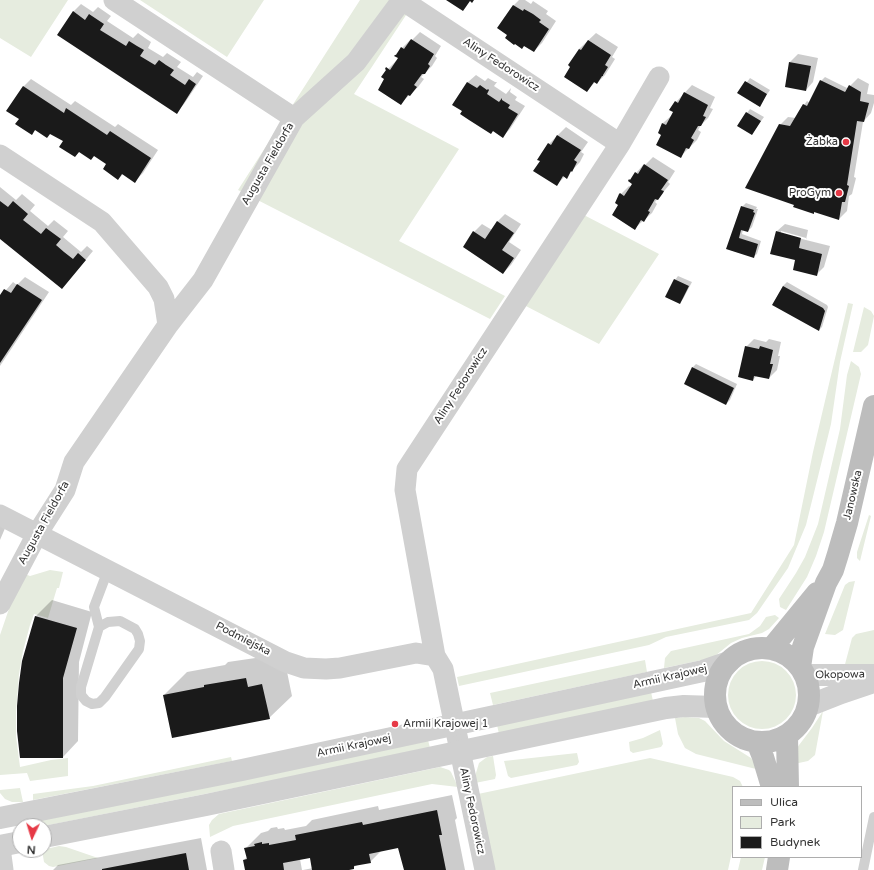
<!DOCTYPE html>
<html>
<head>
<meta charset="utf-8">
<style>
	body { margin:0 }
	#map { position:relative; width:874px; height:870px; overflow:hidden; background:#fff; font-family:"Varela Round",sans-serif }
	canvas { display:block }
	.legend { position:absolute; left:732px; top:786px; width:130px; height:72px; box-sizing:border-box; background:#fff; border:1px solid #adadad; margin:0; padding:5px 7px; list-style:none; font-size:12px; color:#333 }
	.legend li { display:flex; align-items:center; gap:8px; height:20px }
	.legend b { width:20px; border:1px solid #adadad }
	.north { position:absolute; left:12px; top:818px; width:40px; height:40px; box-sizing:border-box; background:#fff; border:1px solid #adadad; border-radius:50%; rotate:184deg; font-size:11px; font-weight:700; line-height:16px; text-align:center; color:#333 }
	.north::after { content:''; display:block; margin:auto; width:14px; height:18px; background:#e63946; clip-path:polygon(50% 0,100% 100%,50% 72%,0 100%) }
</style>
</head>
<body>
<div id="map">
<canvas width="874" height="870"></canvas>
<ul class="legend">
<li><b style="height:5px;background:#bdbdbd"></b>Ulica</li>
<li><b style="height:11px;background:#e6ecdf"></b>Park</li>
<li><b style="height:11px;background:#1a1a1a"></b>Budynek</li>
</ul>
<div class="north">N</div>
</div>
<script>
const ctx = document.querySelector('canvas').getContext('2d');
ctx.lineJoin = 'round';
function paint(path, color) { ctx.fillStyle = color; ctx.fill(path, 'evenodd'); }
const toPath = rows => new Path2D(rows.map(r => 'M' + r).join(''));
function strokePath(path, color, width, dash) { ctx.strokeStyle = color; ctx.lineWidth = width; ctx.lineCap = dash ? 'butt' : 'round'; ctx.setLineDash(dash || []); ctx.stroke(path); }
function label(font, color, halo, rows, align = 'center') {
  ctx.font = font + ' "Varela Round",sans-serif'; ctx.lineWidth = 4; ctx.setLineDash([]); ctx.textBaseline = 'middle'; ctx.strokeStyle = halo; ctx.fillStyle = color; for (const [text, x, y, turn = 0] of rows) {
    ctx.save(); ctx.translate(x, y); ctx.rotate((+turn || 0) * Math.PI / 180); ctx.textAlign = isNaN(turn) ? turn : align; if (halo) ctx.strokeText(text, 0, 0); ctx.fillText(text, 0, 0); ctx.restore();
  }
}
paint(toPath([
	[0,0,68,0,31,57,0,38],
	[140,0,264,0,227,57],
	[360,0,416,0,354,94,459,149,399,241,505,296,490,319,238,190],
	[582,214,659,254,599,344,522,304],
	[848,303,853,304,840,362,831,424,806,525,788,568,757,613,749,620,666,637,649,645,459,686,457,677,751,613,794,545,813,452],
	[864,307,871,311,874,316,868,345,861,352,853,352],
	[851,361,859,367,861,374,824,532,816,556,807,577,786,610,780,607,779,599,796,573,805,557,818,524,840,429,847,375],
	[869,515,871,516,860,561,857,558,857,552],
	[50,570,63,572,59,588,57,588,48,618,34,614,30,625,23,651,19,674,16,712,16,736,20,767,51,760,68,758,68,776,30,781,27,773,0,775,0,635,12,600,25,574,30,576],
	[855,581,843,630,835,635,825,634,845,585,849,582],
	[775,615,779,618,769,629,762,633,742,638,731,643,715,656,707,659,664,668,665,658,671,651,749,634,760,626,766,617],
	[874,630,874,664,844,668,852,638,856,634],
	[645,660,647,672,493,705,490,693],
	'728 695a34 34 0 1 1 68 0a34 34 0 1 1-68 0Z',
	[651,692,653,701,499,734,497,725],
	[823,711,815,755,808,761,794,764,796,749,812,728],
	[685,717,699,718,705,721,724,741,751,758,760,770,696,754,685,748,678,734,675,718],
	[660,730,663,744,661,747,633,753,630,751,629,742,643,738],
	[428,740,430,748,421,751,44,826,38,826,37,819],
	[577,753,579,762,577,765,511,778,508,776,504,761],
	[493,756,496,775,495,779,475,783,476,773,479,763,487,757],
	[231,757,232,761,33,800,33,794,93,786],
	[650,758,733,777,740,781,743,787,733,787,733,847,728,870,495,870,478,794],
	[440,767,449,770,451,772,458,787,432,784,233,826,210,837,209,825,212,820,219,814],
	[20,788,23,802,12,802,5,799,0,793,0,790],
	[59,846,66,847,98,858,53,867,49,866,44,862,42,850],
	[741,857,765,857,762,870,738,870]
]), '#e6ecdf');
paint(toPath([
	[519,0,525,0,531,4,533,1,548,11,546,14,556,21,542,43,534,51,499,28,514,5],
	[81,4,93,12,98,7,111,16,107,21,133,38,138,33,145,38,151,42,148,48,163,57,167,53,181,62,177,67,193,77,197,72,203,76,184,104,177,112,73,12],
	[420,32,441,46,435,56,437,58,432,66,421,77,424,79,418,87,401,103,386,79,388,69,396,61,397,62,400,58,395,55,410,40,411,41],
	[596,33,618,47,612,57,615,59,605,75,597,83,595,82,587,91,572,67,569,65,579,49],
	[798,54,818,58,813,82,806,90,790,62],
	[476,75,485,81,488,78,495,82,497,82,494,86,506,94,511,88,510,92,517,97,515,100,525,106,510,129,502,137,454,105,468,82],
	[825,77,847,88,828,123,850,86,858,78,869,84,867,94,874,95,874,103,871,113,863,122,854,177,856,178,852,194,849,196,847,211,839,219,815,211,814,213,780,125,788,117,796,118,804,105,807,101,810,103,821,81],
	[750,78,770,90,759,106,739,93],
	[31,79,71,105,75,101,115,127,118,124,158,150,143,173,135,181,123,174,118,179,108,164,95,155,80,151,75,156,64,141,51,133,36,129,31,134,20,119,23,87],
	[692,85,715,97,710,108,713,109,708,118,701,125,698,130,701,132,697,140,680,157,663,134,659,132,663,123,671,116,672,116,676,102],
	[750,109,764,117,752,134,747,113],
	[566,127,588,142,581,152,584,154,580,162,566,177,565,176,557,185,549,144],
	[653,157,675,171,668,182,670,184,655,202,657,204,652,213,635,228,620,204,620,195,629,186,631,187,633,183,629,181,630,180,643,165,644,166],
	[0,187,16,200,22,194,35,205,30,211,48,226,54,220,68,231,63,237,81,252,87,246,93,251,62,288,0,238],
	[746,203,757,207,756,209,758,209,752,227,748,231,743,229,742,234,761,241,757,254,753,257,727,249,742,207],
	[505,214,521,224,509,242,521,250,511,265,503,273,464,247,474,232,482,224,492,230,497,222],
	[785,224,808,230,806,240,830,246,824,267,816,275,796,260,777,231],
	[781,231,806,238,806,240,781,233],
	[678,276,692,282,683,299,680,302,675,280],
	[25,277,49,292,0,366,0,297,13,282,17,285],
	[787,282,827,305,828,307,822,327,819,330,773,304,783,286],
	[754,339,766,342,769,339,781,342,778,356,780,356,777,370,769,378,757,375,753,380,746,347],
	[696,364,737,384,730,400,726,404,693,367],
	[0,523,6,526,0,540],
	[52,600,92,612,79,662,78,741,63,757,23,661,36,616],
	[269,656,285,662,292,696,269,718,164,695,187,672,225,665,228,662],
	[452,795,457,818,455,820,465,870,405,870,399,847,382,850,370,862,357,865,349,870,303,870,313,868,310,857,300,859,302,870,246,870,244,860,247,857,246,848,261,833,268,831,271,828,277,827,278,829,284,828,285,830,306,826,312,820,378,806,379,810],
	[201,838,207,870,53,870,58,865]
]), '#0003');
paint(toPath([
	[446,0,474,0,472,3,470,1,463,11],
	[513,5,523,11,524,9,533,14,541,20,539,22,549,29,534,52,524,46,522,49,515,44,514,45,505,38,507,35,497,28],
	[73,11,85,20,89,14,104,24,100,30,126,46,129,41,137,46,144,50,140,56,155,65,159,60,166,65,174,70,170,75,185,85,189,79,196,84,177,114,57,35],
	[411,39,434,54,428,64,430,66,425,74,422,74,414,85,417,87,410,96,408,95,401,105,378,90,384,79,381,77,386,70,385,69,386,67,390,70,398,58,394,56,395,55,396,55,401,47,404,49],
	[588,40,611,55,605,65,608,67,603,75,603,76,602,76,597,84,594,82,587,92,564,77,570,67,568,65,579,49,581,50],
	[789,62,811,66,806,91,785,87],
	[820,80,845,92,849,85,861,92,860,101,869,103,864,122,857,121,847,185,849,186,845,202,842,202,839,220,814,212,814,214,793,207,794,205,745,188,779,124,790,126,803,104,807,106],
	[745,81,767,94,760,107,737,93],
	[467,82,477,88,480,85,487,90,488,89,489,90,487,94,499,102,502,98,502,100,510,105,508,108,518,114,503,138,493,131,491,134,469,120,460,114,462,111,452,105],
	[23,86,64,113,66,108,107,135,110,131,151,158,135,183,122,174,118,180,103,169,106,164,94,156,91,160,79,152,75,157,59,147,63,141,50,134,47,138,35,130,32,135,15,124,19,119,6,111],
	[684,92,708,105,703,116,706,117,701,126,698,126,691,138,694,140,689,149,686,148,681,158,656,145,661,135,658,133,662,123,666,125,673,112,669,110,675,101,678,103],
	[746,112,761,121,752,135,737,126],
	[557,135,581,150,574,160,577,162,572,172,571,171,567,179,563,176,557,186,533,171,540,161,537,160,548,143,551,145],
	[644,164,668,180,661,190,664,191,663,193,658,200,655,199,648,211,650,212,644,222,641,220,635,230,612,215,618,205,615,203,619,194,620,193,624,196,632,184,628,181,629,179,630,180,635,172,638,174],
	[0,201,8,207,13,201,28,214,23,220,41,234,46,228,61,239,56,245,64,252,73,259,78,253,86,260,62,289,0,239],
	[741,206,754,210,753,212,755,213,748,232,741,230,739,238,758,244,754,258,726,249],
	[497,221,514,233,502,250,514,258,503,274,463,247,473,231,485,239],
	[776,231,801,238,799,248,822,254,817,276,793,270,795,260,770,254],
	[674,279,689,286,680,304,665,297],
	[17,284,42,300,0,363,0,295,4,289,11,293],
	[783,286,823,308,825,311,819,331,772,305],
	[745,346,759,349,760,346,773,350,770,364,773,364,769,379,754,376,753,381,738,377],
	[692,367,734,388,726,405,684,384],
	[35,616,77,628,63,678,63,758,20,758,17,731,17,706,19,683,22,661],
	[246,678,248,687,262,684,270,719,172,738,163,695,204,687,204,685],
	[437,810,442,835,439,835,446,870,404,870,398,848,369,854,371,863,354,866,354,869,349,870,312,870,310,858,283,863,284,870,245,870,243,860,247,859,244,848,255,846,254,844,262,842,262,844,269,843,269,845,296,840,295,835,362,822,363,825],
	[186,853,189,870,102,870,102,869]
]), '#1a1a1a');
strokePath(toPath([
	[99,627,108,622,120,621,135,629,138,634,140,641,139,649,105,697,99,703,92,704,86,701,81,695,81,687,99,627,94,607,108,570],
	[863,870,874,817]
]), '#d0d0d0', 10);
strokePath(toPath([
	[114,0,294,118],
	[402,0,620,144],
	[0,155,102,222,158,287,164,299,168,325],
	[0,515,286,662,304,668,326,669,340,668,416,653,435,656,443,669,485,870],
	[0,604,37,534,65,490,74,462,168,325,203,280,294,118,356,62,402,0],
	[435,656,405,490,407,469,620,144,659,77],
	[0,848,3,870],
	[221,851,224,870]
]), '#d0d0d0', 21);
strokePath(toPath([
	[805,675,873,675],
	[808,706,841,693,874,682],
	[0,818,242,770,490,717,703,671,729,662],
	[44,837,206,805,666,708,684,706,716,707],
	[0,846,20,842]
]), '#d0d0d0', 22);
strokePath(toPath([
	'715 695a47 47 0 1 1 94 0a47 47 0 1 1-94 0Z',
	[771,649,817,593],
	[800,667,803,647,826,583,833,570,838,554,847,523,874,406],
	[787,736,788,787],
	[757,742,763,757,772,787],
	[777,870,779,857]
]), '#bdbdbd', 22);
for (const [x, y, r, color] of [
	[846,142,4,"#e63946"],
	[839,193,4,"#e63946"],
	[395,724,4,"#e63946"]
]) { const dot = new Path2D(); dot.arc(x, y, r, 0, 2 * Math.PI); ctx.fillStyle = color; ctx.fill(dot); strokePath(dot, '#fff', 1.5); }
label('11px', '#333', '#fff', [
	["Aliny Fedorowicz",501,65,33],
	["Augusta Fieldorfa",268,164,-60],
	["Aliny Fedorowicz",461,386,-57],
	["Janowska",853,495,-77],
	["Augusta Fieldorfa",44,523,-61],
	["Podmiejska",243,639,27],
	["Okopowa",840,675,-1],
	["Armii Krajowej",670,677,-13],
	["Armii Krajowej",354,746,-12],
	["Aliny Fedorowicz",472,811,78]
]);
label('11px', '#333', '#fff', [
	["Żabka",838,142],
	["ProGym",831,193],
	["Armii Krajowej 1",403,724,"left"]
], 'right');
</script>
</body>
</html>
